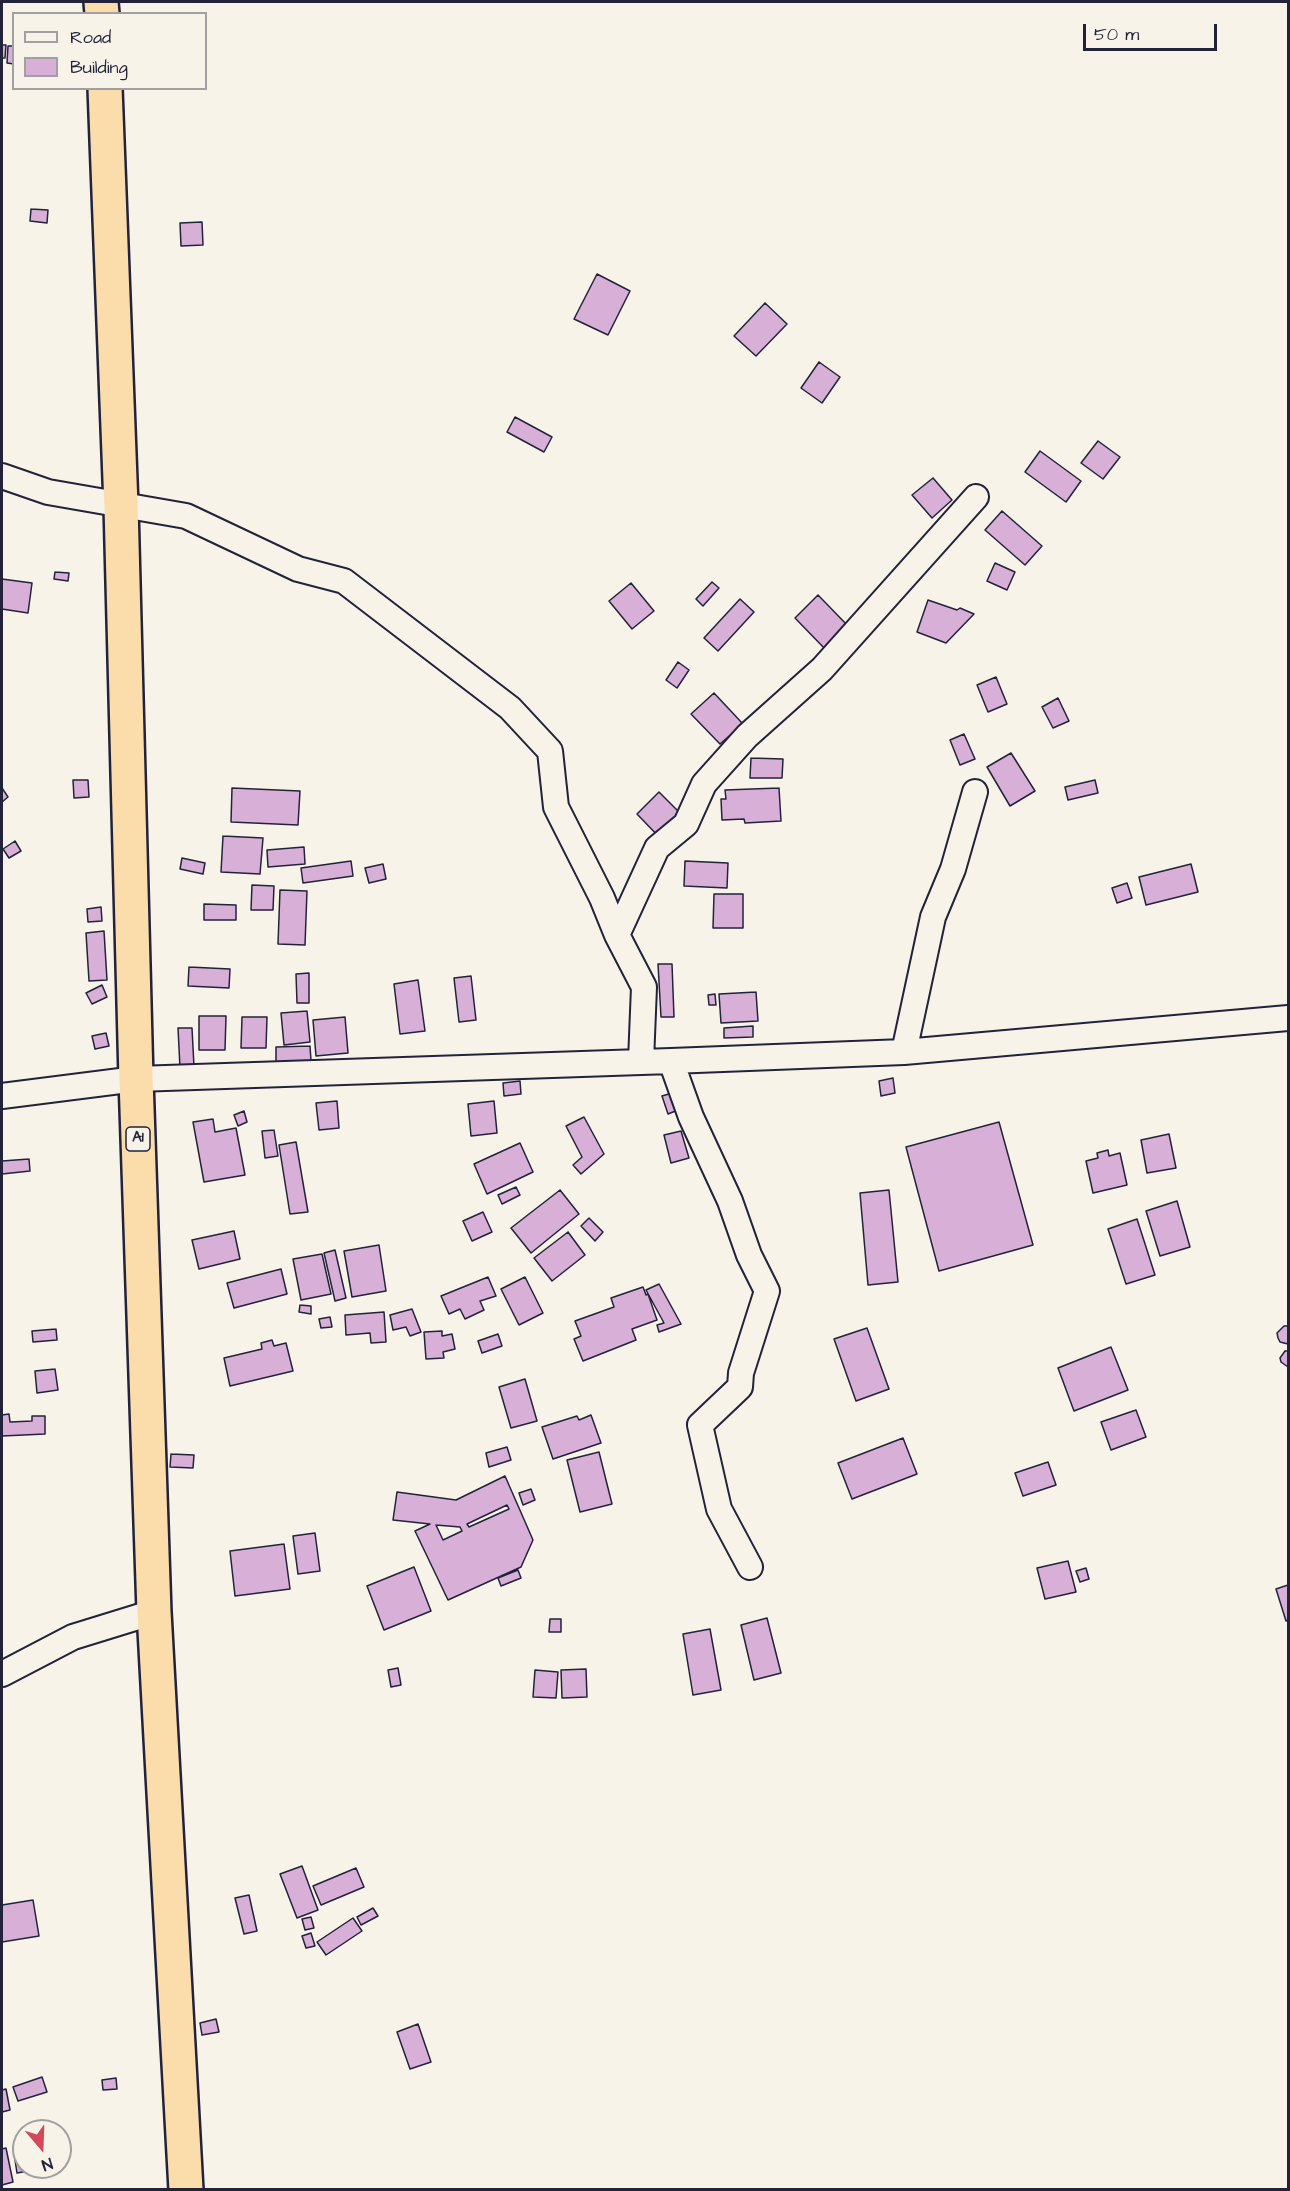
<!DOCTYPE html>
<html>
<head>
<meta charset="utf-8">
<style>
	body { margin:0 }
	#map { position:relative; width:1290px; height:2191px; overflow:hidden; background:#f7f3e8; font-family:"Architects Daughter",sans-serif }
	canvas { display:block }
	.frame { position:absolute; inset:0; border:3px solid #22223b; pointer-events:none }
	.legend { position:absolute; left:12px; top:12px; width:195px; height:78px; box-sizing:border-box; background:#f7f3e8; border:2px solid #a29fa3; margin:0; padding:8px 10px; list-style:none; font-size:18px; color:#22223b }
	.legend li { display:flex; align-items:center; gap:12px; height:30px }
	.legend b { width:30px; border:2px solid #a29fa3 }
	.north { position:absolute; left:12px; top:2119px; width:60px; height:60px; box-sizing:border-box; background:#f7f3e8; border:2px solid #a29fa3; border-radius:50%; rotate:161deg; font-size:16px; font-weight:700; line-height:24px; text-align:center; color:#22223b }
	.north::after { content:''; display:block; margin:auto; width:21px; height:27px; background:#d1495b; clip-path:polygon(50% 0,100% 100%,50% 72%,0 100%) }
	.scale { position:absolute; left:1083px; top:24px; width:134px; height:27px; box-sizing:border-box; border:3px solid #22223b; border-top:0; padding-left:8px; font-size:18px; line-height:21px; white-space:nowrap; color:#22223b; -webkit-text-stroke:4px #f7f3e8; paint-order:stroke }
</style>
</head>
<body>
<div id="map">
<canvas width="1290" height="2191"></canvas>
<div class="frame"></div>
<ul class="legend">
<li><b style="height:8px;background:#f7f3e8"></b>Road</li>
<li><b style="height:16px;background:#d8b0d7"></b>Building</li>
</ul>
<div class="north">N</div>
<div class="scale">50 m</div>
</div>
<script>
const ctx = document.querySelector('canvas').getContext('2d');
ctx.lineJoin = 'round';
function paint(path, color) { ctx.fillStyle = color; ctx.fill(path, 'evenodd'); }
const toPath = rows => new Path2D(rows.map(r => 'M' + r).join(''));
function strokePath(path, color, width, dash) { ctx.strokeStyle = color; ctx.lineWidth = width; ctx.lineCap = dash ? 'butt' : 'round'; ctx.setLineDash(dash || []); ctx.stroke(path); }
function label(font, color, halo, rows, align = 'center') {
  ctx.font = font + ' "Architects Daughter",sans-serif'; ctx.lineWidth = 5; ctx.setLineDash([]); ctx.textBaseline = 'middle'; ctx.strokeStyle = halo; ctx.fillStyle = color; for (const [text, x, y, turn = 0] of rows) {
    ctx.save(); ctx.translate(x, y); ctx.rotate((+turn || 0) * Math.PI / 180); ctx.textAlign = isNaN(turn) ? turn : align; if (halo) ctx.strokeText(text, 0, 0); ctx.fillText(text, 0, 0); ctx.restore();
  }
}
const building = toPath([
	[2,45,6,45,5,58,2,58,2,45],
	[8,46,14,46,14,64,7,63,8,46],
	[31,209,48,210,47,223,30,221,31,209],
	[202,222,203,245,181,246,180,223,202,222],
	[597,274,630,291,608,335,574,319,597,274],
	[765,303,787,324,756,356,734,336,765,303],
	[819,362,840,377,822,403,801,388,819,362],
	[515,417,552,437,544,452,507,432,515,417],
	[1098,441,1120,457,1103,479,1081,463,1098,441],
	[1040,451,1081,481,1066,502,1025,472,1040,451],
	[933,478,952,500,932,518,912,495,933,478],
	[1002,511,1042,546,1025,565,985,530,1002,511],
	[995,563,1015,572,1007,590,987,581,995,563],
	[55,572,69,573,68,581,54,579,55,572],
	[2,579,32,583,28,613,2,609,2,579],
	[712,582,719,588,703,606,696,599,712,582],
	[631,583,654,611,632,629,609,601,631,583],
	[818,595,850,628,827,651,795,618,818,595],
	[740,599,754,612,718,651,704,638,740,599],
	[928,600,957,610,960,608,974,614,946,643,917,632,928,600],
	[678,662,689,670,677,688,666,680,678,662],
	[996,677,1007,704,988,712,977,685,996,677],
	[714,693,743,724,720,744,691,714,714,693],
	[1058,698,1069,721,1053,728,1042,707,1058,698],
	[964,734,975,759,960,765,950,740,964,734],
	[1011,753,1035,791,1010,806,987,767,1011,753],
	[751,758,783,759,782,778,750,778,751,758],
	[73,780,88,780,89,797,74,798,73,780],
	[1095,780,1098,793,1068,800,1065,787,1095,780],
	[2,788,8,797,2,802,2,788],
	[232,788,300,791,298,825,231,822,232,788],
	[779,788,781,821,745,823,744,819,722,820,721,799,726,799,725,790,779,788],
	[659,792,684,817,662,840,637,814,659,792],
	[223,836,263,838,260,874,221,872,223,836],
	[15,841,21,851,9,858,3,849,15,841],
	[304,847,305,864,268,867,267,850,304,847],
	[182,858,205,863,203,874,180,869,182,858],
	[351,861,353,876,303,883,301,868,351,861],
	[685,861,728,863,727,888,684,886,685,861],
	[383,864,386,879,369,883,365,868,383,864],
	[1191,864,1198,892,1146,905,1139,877,1191,864],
	[1127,883,1132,898,1117,903,1112,888,1127,883],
	[252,885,274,886,273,910,251,910,252,885],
	[280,890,307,891,305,945,278,944,280,890],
	[714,894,743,894,743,928,713,928,714,894],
	[204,904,236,905,236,920,204,920,204,904],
	[101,907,102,921,88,922,87,909,101,907],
	[104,931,107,980,89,981,86,933,104,931],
	[658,964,672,964,674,1017,661,1017,658,964],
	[189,967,230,969,229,988,188,986,189,967],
	[309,973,309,1003,297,1003,296,974,309,973],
	[471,976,476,1020,459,1022,454,978,471,976],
	[418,980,425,1031,400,1034,394,984,418,980],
	[102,985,107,997,92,1004,86,993,102,985],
	[756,992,758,1021,721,1023,719,994,756,992],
	[715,994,716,1005,709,1005,708,995,715,994],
	[307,1011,310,1042,284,1045,281,1013,307,1011],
	[199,1016,226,1016,225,1050,199,1050,199,1016],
	[242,1017,267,1017,266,1048,241,1048,242,1017],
	[345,1017,348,1053,316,1056,313,1020,345,1017],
	[753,1026,753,1037,724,1038,724,1028,753,1026],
	[178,1028,192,1028,194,1067,180,1068,178,1028],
	[106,1033,109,1046,95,1049,92,1036,106,1033],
	[310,1046,311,1061,276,1062,276,1047,310,1046],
	[893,1078,895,1093,881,1096,879,1081,893,1078],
	[520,1081,521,1094,504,1096,503,1083,520,1081],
	[672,1093,678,1110,668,1114,662,1096,672,1093],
	[337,1101,339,1128,319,1130,316,1103,337,1101],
	[494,1101,497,1133,471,1136,468,1104,494,1101],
	[244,1111,247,1122,238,1126,234,1115,244,1111],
	[584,1117,604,1154,581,1174,573,1165,582,1157,566,1126,584,1117],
	[213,1119,215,1132,236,1128,245,1175,204,1182,193,1122,213,1119],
	[999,1122,1033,1245,939,1271,906,1147,999,1122],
	[274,1130,278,1156,265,1158,262,1131,274,1130],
	[681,1131,689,1158,671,1163,664,1135,681,1131],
	[1169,1134,1176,1168,1147,1173,1141,1140,1169,1134],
	[296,1142,308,1212,290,1214,279,1145,296,1142],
	[520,1143,533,1172,487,1194,474,1164,520,1143],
	[1108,1150,1109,1156,1120,1153,1127,1185,1093,1193,1086,1161,1098,1158,1097,1153,1108,1150],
	[29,1159,30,1171,2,1174,2,1161,29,1159],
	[516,1187,520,1195,502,1204,498,1195,516,1187],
	[560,1190,579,1214,531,1253,511,1228,560,1190],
	[889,1190,898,1282,868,1285,860,1193,889,1190],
	[1177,1201,1190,1247,1160,1256,1146,1211,1177,1201],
	[483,1212,492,1232,472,1241,463,1221,483,1212],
	[589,1218,603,1232,595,1241,581,1226,589,1218],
	[1137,1219,1155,1275,1126,1284,1108,1229,1137,1219],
	[234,1231,240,1259,199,1269,192,1240,234,1231],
	[568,1232,585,1255,552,1281,534,1258,568,1232],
	[379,1245,386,1291,352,1297,344,1251,379,1245],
	[335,1250,346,1298,335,1301,324,1253,335,1250],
	[322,1254,331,1294,301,1300,293,1259,322,1254],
	[281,1269,287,1294,234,1308,227,1283,281,1269],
	[488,1277,496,1296,480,1301,484,1310,465,1319,460,1309,449,1314,441,1296,488,1277],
	[525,1277,543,1313,519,1325,501,1289,525,1277],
	[659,1284,681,1324,659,1332,657,1325,664,1323,646,1290,659,1284],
	[643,1287,646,1295,648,1294,657,1320,632,1329,636,1340,583,1361,574,1339,581,1336,575,1321,614,1307,611,1298,643,1287],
	[300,1305,311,1306,311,1314,299,1312,300,1305],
	[412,1309,421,1332,410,1336,406,1327,393,1330,390,1315,412,1309],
	[384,1312,386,1342,371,1343,370,1333,346,1335,345,1315,384,1312],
	[330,1317,332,1327,321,1328,319,1319,330,1317],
	[1284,1326,1288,1326,1288,1344,1280,1342,1278,1338,1277,1333,1284,1326],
	[867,1328,889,1389,856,1401,834,1339,867,1328],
	[56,1329,57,1340,33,1342,32,1331,56,1329],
	[442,1331,442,1336,452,1334,455,1349,443,1352,444,1358,426,1359,424,1332,442,1331],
	[498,1334,502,1346,482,1353,478,1341,498,1334],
	[272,1340,274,1346,286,1343,293,1371,230,1386,224,1358,262,1349,261,1343,272,1340],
	[1111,1347,1128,1390,1074,1411,1058,1368,1111,1347],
	[1285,1351,1288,1351,1288,1367,1281,1362,1280,1358,1285,1351],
	[55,1369,58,1390,37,1393,35,1371,55,1369],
	[525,1379,537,1421,511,1428,499,1387,525,1379],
	[1136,1410,1146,1437,1111,1450,1101,1422,1136,1410],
	[9,1414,10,1422,32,1421,32,1416,45,1416,45,1434,2,1436,2,1415,9,1414],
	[591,1415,601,1443,553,1459,542,1427,577,1416,579,1420,591,1415],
	[903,1438,917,1474,852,1499,838,1463,903,1438],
	[507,1447,511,1460,489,1467,486,1453,507,1447],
	[599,1452,612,1504,580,1512,567,1460,599,1452],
	[171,1454,194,1455,193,1468,170,1467,171,1454],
	[1048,1462,1056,1485,1023,1496,1015,1473,1048,1462],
	[505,1476,533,1540,521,1567,448,1600,415,1531,430,1524,393,1520,397,1492,456,1500,505,1476],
	[507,1505,509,1509,469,1527,467,1524,507,1505],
	[436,1525,460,1527,462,1531,443,1540,436,1525],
	[531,1489,535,1500,523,1505,519,1493,531,1489],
	[315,1533,320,1571,298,1574,293,1536,315,1533],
	[284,1544,290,1589,235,1596,230,1551,284,1544],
	[1068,1561,1076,1592,1045,1599,1037,1568,1068,1561],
	[414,1567,431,1611,384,1630,367,1586,414,1567],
	[1086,1568,1089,1579,1080,1582,1076,1571,1086,1568],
	[518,1570,521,1578,501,1586,498,1578,518,1570],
	[1288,1585,1288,1620,1286,1621,1276,1589,1288,1585],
	[767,1618,781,1673,754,1680,741,1625,767,1618],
	[550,1619,561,1619,561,1632,549,1632,550,1619],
	[710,1629,721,1690,693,1695,683,1634,710,1629],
	[398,1668,401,1685,391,1687,388,1670,398,1668],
	[586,1669,587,1697,562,1698,561,1670,586,1669],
	[535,1670,558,1672,556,1698,533,1697,535,1670],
	[302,1866,318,1910,297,1918,280,1874,302,1866],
	[356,1868,364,1887,321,1905,313,1886,356,1868],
	[249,1895,257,1931,244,1934,235,1898,249,1895],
	[33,1900,39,1936,2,1942,2,1905,33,1900],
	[373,1908,378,1916,361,1925,357,1917,373,1908],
	[311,1917,314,1928,305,1930,302,1919,311,1917],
	[353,1918,362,1931,326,1955,317,1942,353,1918],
	[311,1933,315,1946,306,1948,302,1936,311,1933],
	[216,2019,219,2032,202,2035,200,2023,216,2019],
	[418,2024,431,2062,410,2069,397,2032,418,2024],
	[42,2077,47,2092,18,2101,13,2087,42,2077],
	[116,2078,117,2089,103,2090,102,2080,116,2078],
	[6,2089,10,2110,2,2112,2,2090,6,2089],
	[24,2145,24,2167,51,2167,17,2173,13,2147,24,2145],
	[6,2148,13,2182,2,2185,2,2149,6,2148]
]);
paint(building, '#d8b0d7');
strokePath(building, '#22223b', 1.5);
const minor = toPath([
	[2,476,48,492,186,516,298,569,344,581,510,708,550,751,556,807,602,898,617,935,644,987,641,1061],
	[617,935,657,848,686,824,704,784,747,736,822,669,976,497],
	[904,1052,933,917,953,869,975,792],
	[671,1061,691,1117,730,1201,749,1255,767,1291,741,1373,740,1387,700,1425,719,1509,750,1567],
	[2,1096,136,1079,671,1061,904,1052,1288,1018],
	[2,1674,73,1637,154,1612]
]);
const highway = toPath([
	[101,2,102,14],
	[105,88,121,506,136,1079,154,1612,186,2190]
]);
strokePath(minor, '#22223b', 28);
strokePath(highway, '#22223b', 38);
strokePath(minor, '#f7f3e8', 24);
strokePath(highway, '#faddab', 33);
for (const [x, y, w] of [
	[138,1139,24]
]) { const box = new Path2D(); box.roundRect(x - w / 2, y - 12, w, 24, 4.5); ctx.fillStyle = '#f7f3e8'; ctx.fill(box); strokePath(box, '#22223b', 1.5); }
label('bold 15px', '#22223b', null, [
	["A1",138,1139]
]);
</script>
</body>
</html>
